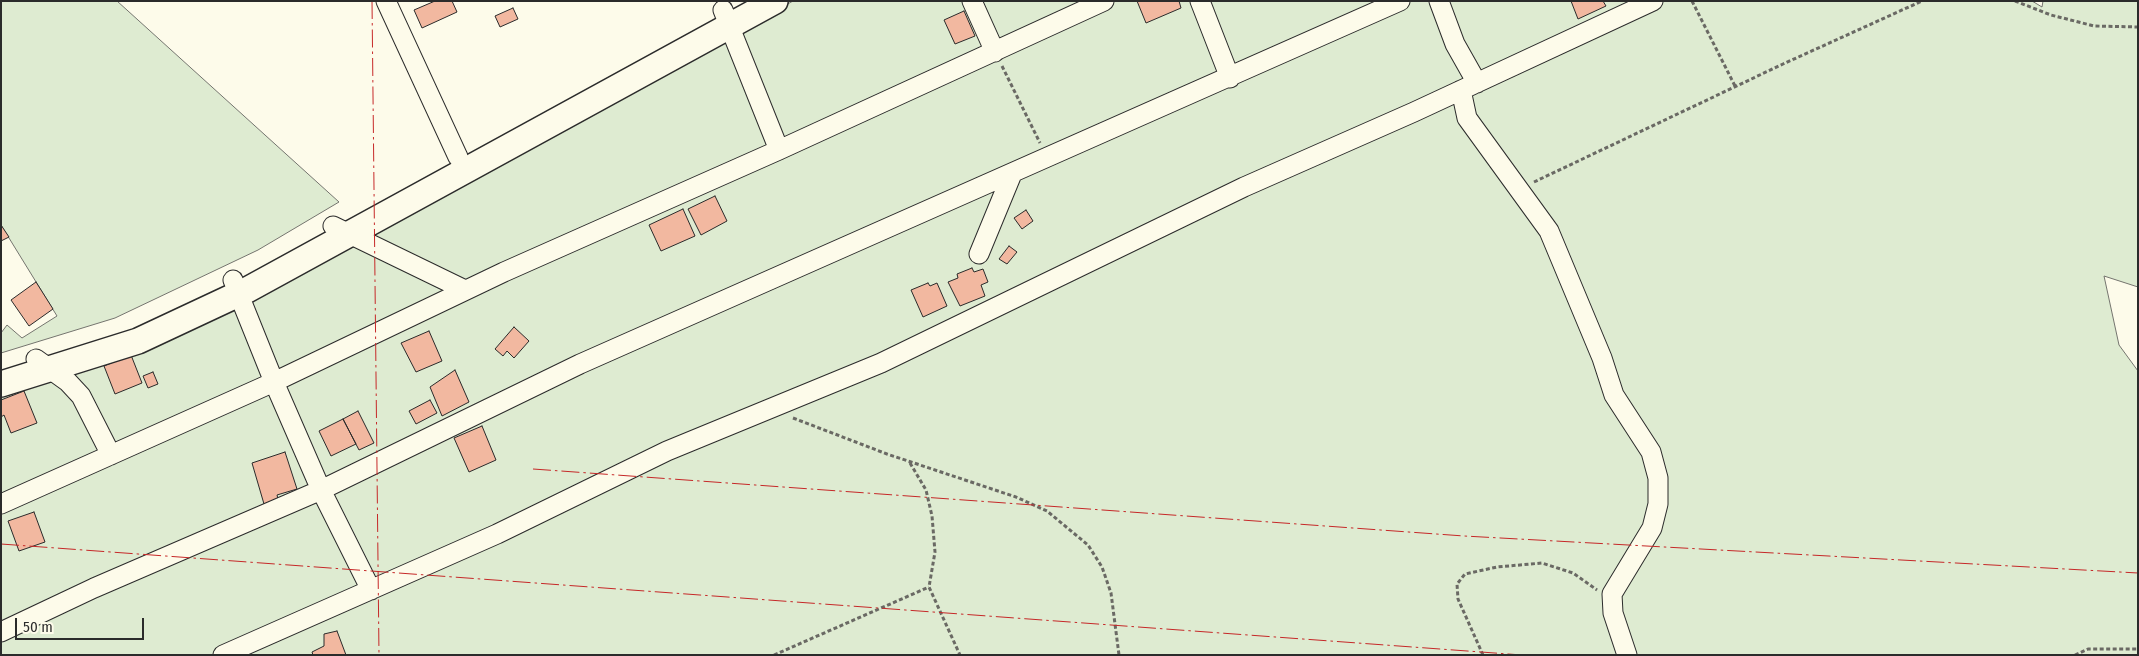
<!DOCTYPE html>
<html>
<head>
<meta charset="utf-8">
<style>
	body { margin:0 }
	#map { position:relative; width:2139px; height:656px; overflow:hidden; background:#fdfbea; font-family:"Fira Sans Condensed",sans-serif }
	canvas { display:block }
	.frame { position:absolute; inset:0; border:2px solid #2b2b2b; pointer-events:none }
	.scale { position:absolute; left:15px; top:618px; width:129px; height:22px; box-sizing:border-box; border:2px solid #2b2b2b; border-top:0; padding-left:6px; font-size:15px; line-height:18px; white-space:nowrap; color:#2b2b2b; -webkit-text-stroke:4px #fdfbea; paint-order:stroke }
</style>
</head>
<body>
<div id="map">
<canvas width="2139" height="656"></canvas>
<div class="frame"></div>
<div class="scale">50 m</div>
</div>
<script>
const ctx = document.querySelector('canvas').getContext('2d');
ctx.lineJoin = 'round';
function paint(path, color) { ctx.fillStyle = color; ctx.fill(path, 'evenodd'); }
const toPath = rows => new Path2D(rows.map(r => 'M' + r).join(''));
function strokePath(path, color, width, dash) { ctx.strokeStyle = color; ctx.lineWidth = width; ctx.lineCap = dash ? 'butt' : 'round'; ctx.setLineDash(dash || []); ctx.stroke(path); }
const green = toPath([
	[1,1,117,1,339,202,258,250,115,318,1,353,1,333,7,325,22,338,57,316,1,225,1,1],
	[793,1,2032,1,2042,7,2043,1,2138,1,2138,287,2104,276,2119,345,2138,371,2138,655,1,655,1,391,126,353,695,55,793,1]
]);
paint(green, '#deebd1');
strokePath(green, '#74746e', 1);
const building = toPath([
	[435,1,452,1,457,12,422,28,414,10,435,1],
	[1137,1,1179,1,1181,8,1146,23,1137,1],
	[1571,1,1603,1,1606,6,1578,19,1571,1],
	[513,8,518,19,500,27,495,16,513,8],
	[964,11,975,36,955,44,944,20,964,11],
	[715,196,727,221,701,235,688,209,715,196],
	[683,209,695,236,661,251,649,225,683,209],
	[1026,210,1033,221,1022,229,1014,218,1026,210],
	[1,225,9,237,1,241,1,225],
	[1009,246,1017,252,1007,264,999,259,1009,246],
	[972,268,974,272,983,269,988,282,981,285,985,296,960,306,948,282,958,278,957,274,972,268],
	[36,282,53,309,29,326,11,300,36,282],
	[928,283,930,286,937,283,947,306,923,317,911,290,928,283],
	[514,327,529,341,514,358,507,351,503,356,495,349,514,327],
	[429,331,442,361,416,372,401,343,429,331],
	[131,355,142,383,115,394,104,366,131,355],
	[455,370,469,402,442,416,430,387,455,370],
	[153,372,158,384,148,388,143,376,153,372],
	[24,391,37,423,11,433,4,415,1,417,1,400,24,391],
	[430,400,437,413,416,424,409,411,430,400],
	[358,411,374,443,359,450,343,419,358,411],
	[343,419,356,444,331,456,319,431,343,419],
	[482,426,496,460,469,472,454,438,482,426],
	[285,452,297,489,277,495,278,499,264,504,252,463,285,452],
	[34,512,45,542,19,551,8,521,34,512],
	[337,631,346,655,313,655,312,652,324,646,324,634,337,631]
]);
paint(building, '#f2b8a0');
strokePath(building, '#2b2b2b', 1);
const minor = toPath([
	[386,1,458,157],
	[972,1,995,52],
	[1200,1,1230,78],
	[1439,1,1455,44,1477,83],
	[723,10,779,150],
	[1461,90,1467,118,1549,231,1602,358,1614,395,1651,452,1658,478,1658,504,1652,528,1612,594,1613,613,1627,655],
	[333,226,465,290],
	[979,254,1012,174],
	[233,280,274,382,321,490,371,590],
	[36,359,68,382,81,396,111,455],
	[1,504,274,382,504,272,779,150,1104,1],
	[1,632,94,588,321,490,580,364,1400,1],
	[223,655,497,534,667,451,881,363,1244,187,1414,112,1653,1]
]);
const major = toPath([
	[1,384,138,341,247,290,775,1]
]);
strokePath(minor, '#2b2b2b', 21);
strokePath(major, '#2b2b2b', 28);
strokePath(toPath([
	[1692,1,1735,86],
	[2015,1,2051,15,2094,26,2138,27],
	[1002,66,1040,143],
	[1534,182,1783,64,1922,1],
	[793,418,887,454,1016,497,1047,511,1088,545,1102,567,1111,593,1119,655],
	[910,463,926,490,932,516,935,552,929,587,960,655],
	[774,655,929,587],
	[1483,655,1458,599,1457,584,1465,574,1497,567,1542,563,1573,573,1597,590],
	[2075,655,2088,649,2138,649]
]), '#6a6964', 3, [4, 2.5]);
strokePath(minor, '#fdfbea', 19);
strokePath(major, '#fdfbea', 25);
strokePath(toPath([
	[372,1,379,655],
	[533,469,1464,536,2138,573],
	[1,544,1522,655]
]), '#c62828', 1, [18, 4, 2.5, 4]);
</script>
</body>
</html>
